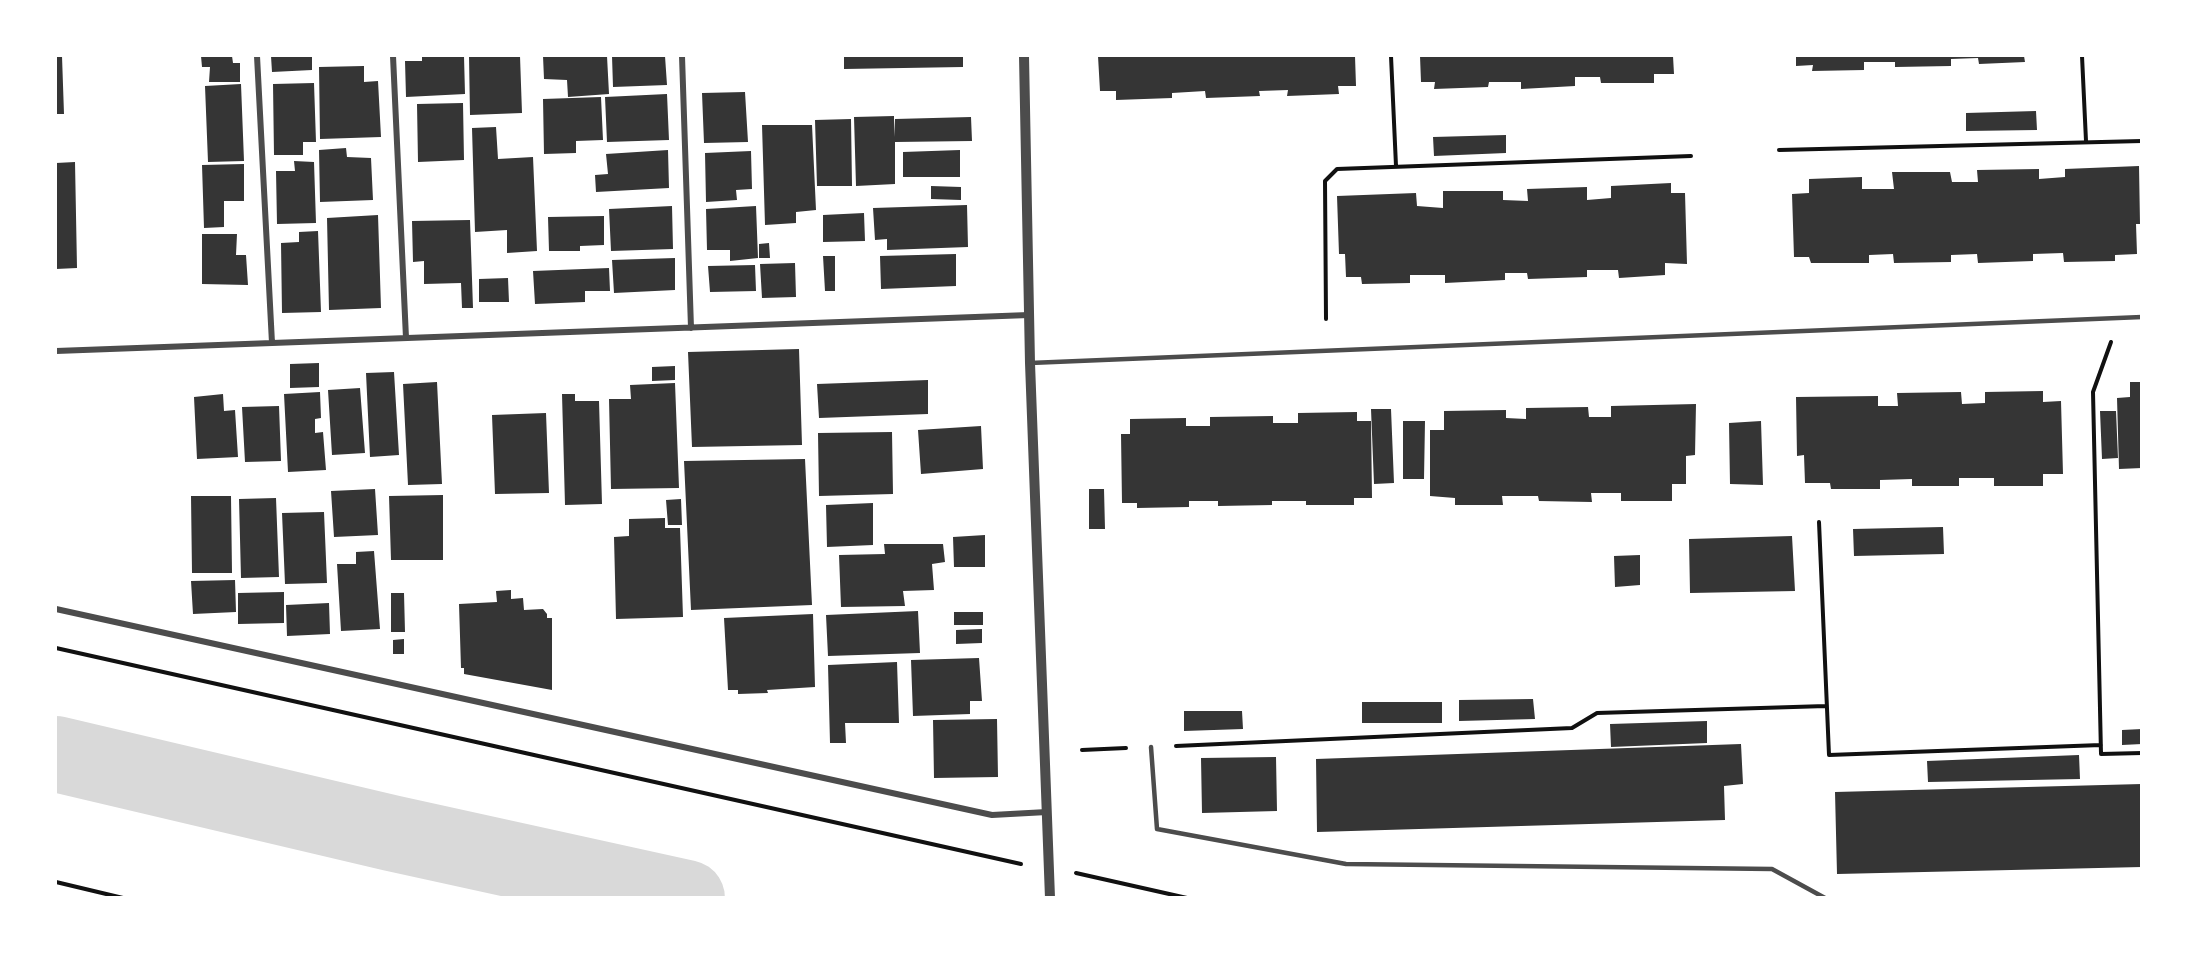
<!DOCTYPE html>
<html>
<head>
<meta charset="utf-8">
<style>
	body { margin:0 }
	#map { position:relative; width:2197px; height:953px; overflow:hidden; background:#fff; font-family:Signika,sans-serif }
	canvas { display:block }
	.frame { position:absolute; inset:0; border:57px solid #fff; pointer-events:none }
</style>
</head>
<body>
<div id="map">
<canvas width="2197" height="953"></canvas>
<div class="frame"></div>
</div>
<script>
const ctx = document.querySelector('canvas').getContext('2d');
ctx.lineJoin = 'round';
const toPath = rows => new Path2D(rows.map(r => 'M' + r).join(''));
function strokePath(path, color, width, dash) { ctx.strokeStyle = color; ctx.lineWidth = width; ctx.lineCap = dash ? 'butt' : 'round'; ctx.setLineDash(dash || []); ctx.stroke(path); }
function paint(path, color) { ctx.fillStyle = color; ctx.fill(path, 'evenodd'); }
strokePath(toPath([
	[56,754,391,833,687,898]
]), '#d9d9d9', 76);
paint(toPath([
	[56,56,62,56,64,114,56,114],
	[201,56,232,56,233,63,240,63,240,82,209,82,210,67,202,67],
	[271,56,312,56,312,70,272,72],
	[422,56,464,56,465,94,406,97,405,61,422,61],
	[469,56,520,56,522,113,470,115],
	[543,56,607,56,609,94,568,97,567,80,544,79],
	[612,56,665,56,667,85,613,87],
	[844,56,963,56,963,67,844,69],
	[1098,56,1355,56,1356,86,1338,86,1339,94,1287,96,1288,90,1259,91,1260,96,1206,98,1205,91,1172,93,1172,98,1116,100,1116,91,1100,91],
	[1420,56,1673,56,1674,74,1654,74,1654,83,1601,83,1600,77,1575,77,1575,86,1521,89,1521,82,1489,82,1488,87,1434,89,1435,82,1421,82],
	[1796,56,2024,56,2025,62,1979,64,1978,58,1951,59,1951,66,1895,67,1895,62,1864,62,1864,70,1812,71,1813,65,1796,66],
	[364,66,364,82,378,81,381,137,320,139,319,67],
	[314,83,316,142,303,142,303,155,274,155,273,84],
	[241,84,244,161,208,162,205,86],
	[745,92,748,142,704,143,702,93],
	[667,94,669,140,607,142,605,97],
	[601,97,603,140,576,141,576,153,544,154,543,99],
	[463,103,464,160,418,162,417,104],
	[2036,111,2037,130,1966,131,1966,113],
	[894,116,894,137,895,119,971,117,972,141,895,142,895,184,856,186,854,117],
	[851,119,852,186,817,186,815,120],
	[762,125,812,125,816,210,796,212,796,223,765,225],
	[496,127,498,159,533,157,537,251,507,253,507,230,475,232,472,128],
	[1506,135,1506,153,1434,156,1433,137],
	[346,148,347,157,371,158,373,200,320,202,319,150],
	[668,150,669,188,596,192,595,175,608,174,606,154],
	[960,150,960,177,903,177,903,152],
	[751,151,752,189,736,190,737,200,706,202,705,153],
	[294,161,314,162,316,223,277,224,276,171,295,171],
	[75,162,77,268,56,269,56,163],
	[244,164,244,201,224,201,224,227,204,228,202,165],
	[2139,166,2140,224,2136,224,2137,254,2115,255,2115,261,2064,262,2063,253,2033,254,2033,261,1978,263,1977,254,1951,255,1951,262,1894,263,1893,254,1869,255,1869,263,1811,263,1809,257,1794,257,1792,194,1809,193,1809,179,1862,177,1862,189,1894,189,1892,172,1950,172,1952,182,1978,182,1977,170,2039,169,2039,179,2065,177,2065,169],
	[1671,183,1671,193,1685,193,1687,264,1665,263,1665,275,1619,278,1618,270,1587,270,1587,277,1528,279,1527,273,1505,273,1505,280,1445,283,1445,275,1410,275,1410,283,1362,284,1361,277,1346,277,1345,254,1339,254,1337,196,1416,193,1417,206,1443,208,1443,191,1503,191,1503,200,1528,201,1527,189,1587,187,1587,200,1611,198,1611,186],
	[931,186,961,187,961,200,931,199],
	[967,205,968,247,887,250,887,239,875,240,873,208],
	[672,206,673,249,611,251,609,209],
	[756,206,758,258,730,261,730,250,707,250,706,209],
	[864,213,865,241,823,242,823,215],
	[378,215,381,308,329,310,327,218],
	[604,216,604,245,580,246,580,251,549,251,548,217],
	[470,220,473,308,462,308,461,283,424,284,424,261,413,262,412,221],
	[318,231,321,312,282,313,281,243,299,242,299,232],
	[202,234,237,234,236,255,246,255,248,285,202,284],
	[769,243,770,258,759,258,759,244],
	[956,254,956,286,881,289,880,256],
	[823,256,835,256,835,291,825,291],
	[675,258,675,290,614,293,612,260],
	[795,263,796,297,762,298,760,264],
	[755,265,756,291,710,292,708,266],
	[609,268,610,291,585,291,585,302,535,304,533,271],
	[508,278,509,302,479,302,479,279],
	[799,349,802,445,692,447,688,352],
	[319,363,319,387,290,388,290,364],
	[675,366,675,380,652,381,652,367],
	[394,372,399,455,370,457,366,373],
	[928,380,928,414,819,418,817,384],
	[437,382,442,484,408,485,403,384],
	[2130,382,2142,382,2142,468,2119,469,2117,398,2130,397],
	[675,383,679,488,611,489,609,399,631,399,630,385],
	[360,388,365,453,332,455,328,390],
	[2043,391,2043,402,2061,401,2063,474,2043,474,2043,486,1994,486,1994,478,1959,478,1959,486,1912,486,1912,479,1880,480,1880,489,1831,489,1830,483,1805,483,1804,455,1797,456,1796,397,1878,396,1878,406,1898,406,1897,393,1961,392,1962,404,1985,403,1985,392],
	[320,392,321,418,315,419,315,433,323,432,326,470,288,472,284,394],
	[223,394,224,411,235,410,238,457,197,459,194,397],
	[562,394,575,394,575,401,599,401,602,504,565,505],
	[1696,404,1695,455,1686,456,1686,484,1672,484,1672,501,1621,501,1621,493,1591,493,1592,502,1539,501,1538,496,1502,496,1503,505,1455,505,1455,498,1430,496,1430,430,1444,430,1444,411,1506,410,1506,418,1526,419,1526,408,1588,407,1589,417,1611,417,1611,406],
	[279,406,281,461,245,462,242,407],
	[1371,409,1391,409,1394,483,1374,484],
	[2100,411,2116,411,2118,458,2102,459],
	[1357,412,1357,421,1371,421,1372,498,1354,498,1354,505,1306,505,1306,501,1272,501,1272,505,1218,506,1218,501,1189,501,1189,507,1137,508,1137,503,1122,503,1121,434,1130,434,1130,419,1186,418,1186,426,1210,426,1210,417,1273,416,1273,423,1298,423,1298,413],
	[546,413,549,493,495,494,492,415],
	[1403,421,1425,421,1424,479,1403,479],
	[1761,421,1763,485,1730,484,1729,423],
	[981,426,983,469,921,474,918,430],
	[892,432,893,494,819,496,818,433],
	[805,459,812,605,691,610,684,461],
	[375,489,378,535,334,537,331,491],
	[1089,489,1104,489,1105,529,1089,529],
	[443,495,443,560,391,560,389,496],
	[191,496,231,496,232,573,192,573],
	[276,498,279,577,241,578,239,499],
	[681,499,682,525,668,525,666,500],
	[873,503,873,545,827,547,826,505],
	[324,512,327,583,285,584,282,513],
	[665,518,665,528,680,528,683,617,616,619,614,537,629,536,629,519],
	[1943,527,1944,554,1854,556,1853,529],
	[985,535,985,567,954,567,953,537],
	[1792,536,1795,591,1690,593,1689,539],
	[884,544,943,544,945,562,932,564,934,590,903,591,905,606,841,607,839,555,885,554],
	[374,551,380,629,341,631,337,564,356,564,356,552],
	[1640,555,1640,585,1615,587,1614,556],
	[235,580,236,612,193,614,191,581],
	[511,590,511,599,523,598,524,610,543,609,547,614,547,618,552,618,552,690,464,674,464,668,461,668,459,604,497,602,496,591],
	[284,592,284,623,238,624,238,593],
	[391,593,404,593,405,632,391,632],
	[329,603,330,634,287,636,286,605],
	[918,611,920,653,828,656,826,615],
	[954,612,983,612,983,625,954,625],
	[813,614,815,687,767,690,768,693,738,694,738,690,728,690,724,618],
	[982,629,982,643,956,644,956,630],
	[404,639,404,654,393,654,393,640],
	[979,658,982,701,970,701,970,714,913,716,911,660],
	[897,662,899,723,845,723,846,743,830,743,828,665],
	[1533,699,1535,719,1459,721,1459,700],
	[1362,702,1442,702,1442,723,1362,723],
	[1184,711,1242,711,1243,729,1184,731],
	[997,719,998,777,934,778,933,720],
	[1707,721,1707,743,1611,747,1610,724],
	[2142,729,2142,744,2122,745,2122,730],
	[1741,744,1743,784,1724,786,1725,820,1317,832,1316,759],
	[2079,755,2080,779,1928,782,1927,761],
	[1276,757,1277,811,1202,813,1201,758],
	[2142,784,2142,867,1837,874,1835,792]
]), '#353535');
strokePath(toPath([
	[1391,56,1396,166],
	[2082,56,2086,141],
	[1779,150,2142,141],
	[1326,319,1325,181,1337,169,1691,156],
	[2111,342,2093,392,2101,754,2142,753],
	[1819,522,1829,755,2101,745],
	[56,648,1021,864],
	[1176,746,1572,728,1597,713,1826,706],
	[1082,750,1126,748],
	[1076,873,1187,898],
	[56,882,123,898]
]), '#111', 4);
strokePath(toPath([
	[1030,363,2142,317],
	[1151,747,1157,829,1346,864,1772,869,1825,898]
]), '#4c4c4c', 4.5);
strokePath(toPath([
	[257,56,272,343],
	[393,56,406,338],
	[682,56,691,328],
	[56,351,1029,315],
	[56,609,992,815,1047,812]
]), '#4c4c4c', 6);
strokePath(toPath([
	[1024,56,1030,363,1050,898]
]), '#4c4c4c', 10);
</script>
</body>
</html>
